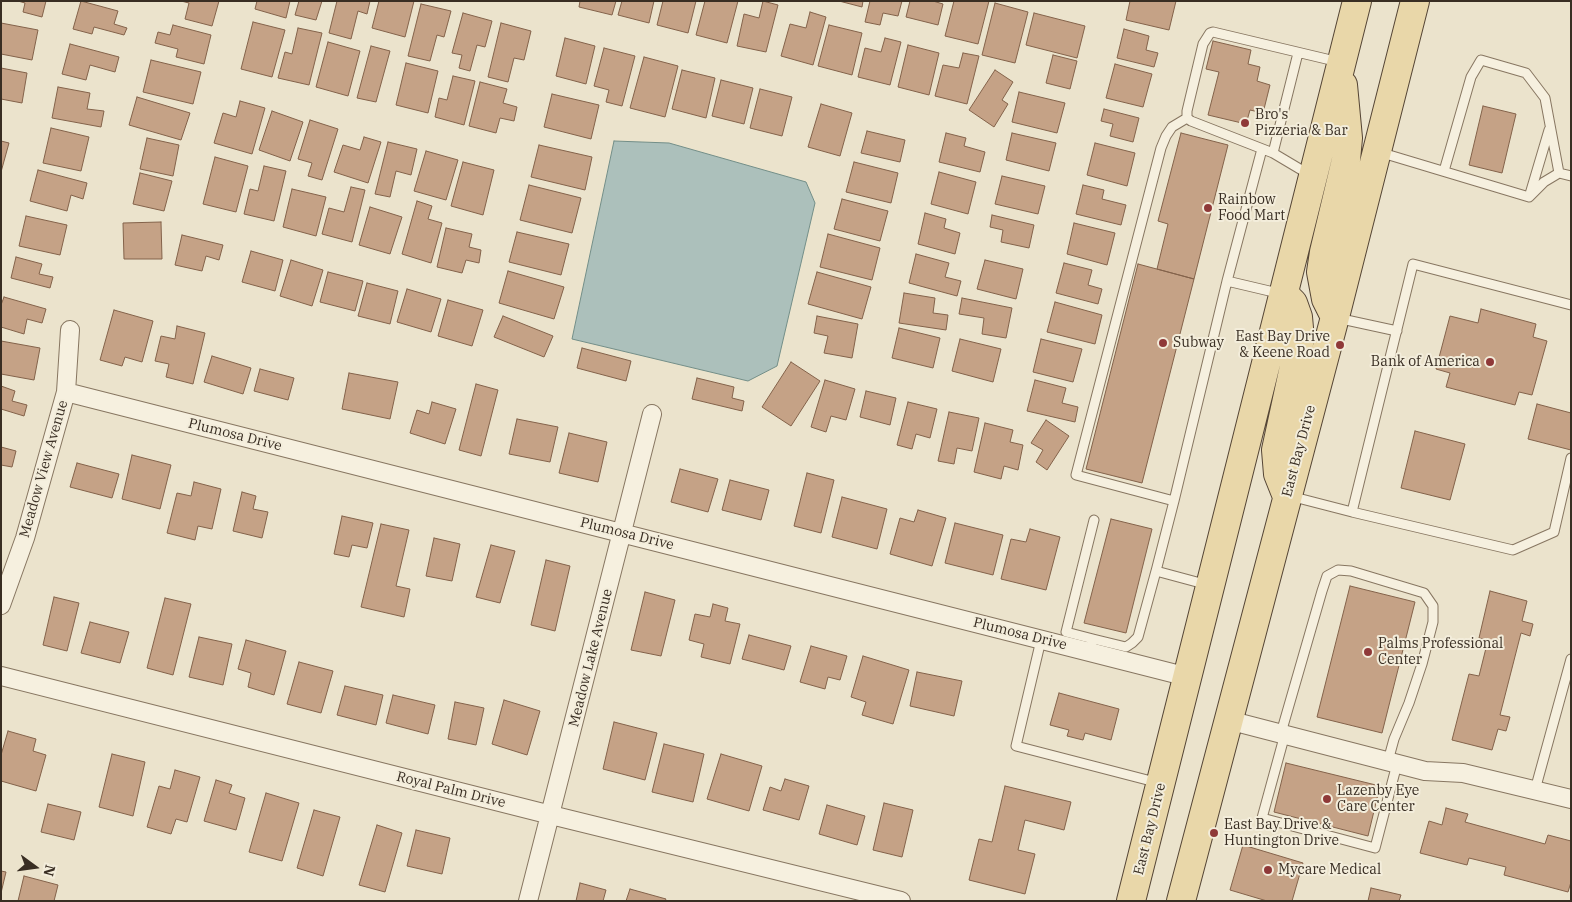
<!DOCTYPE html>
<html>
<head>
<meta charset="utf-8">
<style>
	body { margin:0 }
	#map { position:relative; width:1572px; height:902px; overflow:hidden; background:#ebe3cc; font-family:"IBM Plex Serif",serif }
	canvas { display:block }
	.frame { position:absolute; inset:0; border:2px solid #392e23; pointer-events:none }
	.north { position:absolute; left:10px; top:842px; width:50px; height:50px; -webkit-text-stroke:4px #f3eddb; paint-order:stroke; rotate:104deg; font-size:14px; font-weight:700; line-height:20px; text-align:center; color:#392e23 }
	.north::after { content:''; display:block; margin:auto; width:18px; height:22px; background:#392e23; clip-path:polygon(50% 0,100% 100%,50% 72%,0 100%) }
</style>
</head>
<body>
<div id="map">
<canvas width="1572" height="902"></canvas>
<div class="frame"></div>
<div class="north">N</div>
</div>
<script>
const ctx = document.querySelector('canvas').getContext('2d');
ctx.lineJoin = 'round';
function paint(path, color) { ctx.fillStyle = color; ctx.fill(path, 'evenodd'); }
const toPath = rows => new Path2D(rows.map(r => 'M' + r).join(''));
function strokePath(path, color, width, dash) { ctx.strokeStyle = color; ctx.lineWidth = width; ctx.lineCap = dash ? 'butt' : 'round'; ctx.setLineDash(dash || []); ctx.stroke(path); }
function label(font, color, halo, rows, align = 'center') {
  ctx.font = font + ' "IBM Plex Serif",serif'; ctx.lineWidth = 4; ctx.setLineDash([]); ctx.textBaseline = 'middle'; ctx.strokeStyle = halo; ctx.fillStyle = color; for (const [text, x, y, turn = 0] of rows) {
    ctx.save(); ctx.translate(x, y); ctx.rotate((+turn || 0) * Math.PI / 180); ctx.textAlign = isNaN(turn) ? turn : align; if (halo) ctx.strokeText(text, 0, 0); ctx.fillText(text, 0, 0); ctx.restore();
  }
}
const water = toPath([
	[614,141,669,143,806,182,815,203,777,366,748,381,572,339,614,141]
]);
paint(water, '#acc0bb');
strokePath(water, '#738e88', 1);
const building = toPath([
	[18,1,46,1,42,17,23,12,25,3,18,1],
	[81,1,118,11,114,24,127,28,124,35,94,27,92,34,73,29,81,1],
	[181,1,219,1,212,26,185,19,189,3,181,1],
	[257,1,290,1,286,18,255,9,257,1],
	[299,1,322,1,316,20,295,15,299,1],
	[337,1,370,1,367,14,358,11,351,39,329,33,337,1],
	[379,1,414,1,405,37,372,28,379,1],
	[580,1,616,1,612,15,579,7,580,1],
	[622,1,654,1,649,23,618,15,622,1],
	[663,1,696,1,688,33,657,25,663,1],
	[705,1,738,1,727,43,696,35,705,1],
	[763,1,778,5,766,52,737,46,744,14,759,18,763,1],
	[839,1,863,1,862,7,839,1],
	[870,1,902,1,898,16,883,13,880,25,865,22,870,1],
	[910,1,933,1,943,4,938,25,906,17,910,1],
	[954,1,989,1,978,44,945,36,954,1],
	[1130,1,1176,1,1169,30,1126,20,1130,1],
	[995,3,1028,12,1015,63,982,55,995,3],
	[421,4,451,11,444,37,437,35,430,61,408,56,421,4],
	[810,12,826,17,813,65,781,56,790,24,806,28,810,12],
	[463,13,492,21,485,47,477,45,470,71,459,68,462,55,452,53,463,13],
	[1034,13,1085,26,1077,58,1026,45,1034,13],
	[253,22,285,30,272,77,241,69,253,22],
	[1,23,38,30,32,60,1,54,1,23],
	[501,23,531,31,524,60,514,58,508,82,488,77,501,23],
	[173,25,211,35,204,64,176,57,178,49,155,43,158,32,170,35,173,25],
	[829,25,862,33,852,75,818,66,829,25],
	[298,28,322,33,309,85,278,78,285,52,292,54,298,28],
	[1124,29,1149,36,1146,50,1158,53,1154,67,1117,58,1124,29],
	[565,38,595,46,586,84,556,76,565,38],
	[885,38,901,42,890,85,858,77,865,48,881,52,885,38],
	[1213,41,1251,50,1248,64,1260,67,1257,81,1270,85,1263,113,1250,110,1246,124,1208,115,1219,72,1206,69,1213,41],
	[328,42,360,51,348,96,316,87,328,42],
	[70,44,119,57,115,72,90,65,86,80,62,74,70,44],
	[908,45,939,53,929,95,898,87,908,45],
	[371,46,390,51,376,102,357,98,371,46],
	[604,48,635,56,622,106,606,102,609,90,594,86,604,48],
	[963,53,979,56,967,104,935,96,943,65,959,68,963,53],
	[1053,55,1077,61,1070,89,1046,83,1053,55],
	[644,57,678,66,665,117,630,108,644,57],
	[151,60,201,72,193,104,143,92,151,60],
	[406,63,438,71,428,113,396,105,406,63],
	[1115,64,1152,74,1143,107,1106,98,1115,64],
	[1,68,27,73,22,103,1,99,1,68],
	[682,70,715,78,706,118,672,109,682,70],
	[995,70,1013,82,1002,100,1008,104,994,127,969,110,995,70],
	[453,76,475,81,464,125,435,117,439,98,447,100,453,76],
	[721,80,753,88,744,124,712,116,721,80],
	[480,82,507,89,503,103,517,107,514,121,500,118,496,133,469,126,480,82],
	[58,87,90,93,87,109,104,111,101,127,52,118,58,87],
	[760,89,792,97,782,136,750,128,760,89],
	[1019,92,1065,103,1057,133,1012,122,1019,92],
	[552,94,599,105,591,139,544,127,552,94],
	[137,97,190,113,181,140,129,125,137,97],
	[240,101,265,108,252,154,214,143,223,113,236,117,240,101],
	[821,104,852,113,840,156,808,147,821,104],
	[1483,106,1516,114,1502,173,1469,165,1483,106],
	[1104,109,1139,118,1133,142,1110,136,1113,124,1101,121,1104,109],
	[272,111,303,122,290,161,259,150,272,111],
	[310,120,338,129,322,180,308,176,312,163,298,159,310,120],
	[51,128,89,137,81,171,43,163,51,128],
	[867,131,905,140,900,162,861,153,867,131],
	[946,133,966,138,964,146,985,152,980,172,939,162,946,133],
	[1012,133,1056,143,1049,171,1006,160,1012,133],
	[1181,133,1228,145,1194,279,1157,269,1168,224,1158,221,1181,133],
	[364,137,381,142,368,183,334,172,343,145,360,150,364,137],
	[147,138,179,145,173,176,140,169,147,138],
	[1,141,9,143,1,172,1,141],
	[388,142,417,149,411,175,396,171,390,197,375,194,388,142],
	[1095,143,1135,153,1127,186,1087,175,1095,143],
	[539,145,592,157,585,190,531,177,539,145],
	[426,151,458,160,446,200,414,191,426,151],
	[215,157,248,166,236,212,203,204,215,157],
	[463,162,494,170,483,215,451,206,463,162],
	[854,162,898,173,891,203,846,192,854,162],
	[264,166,286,171,274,221,244,214,250,189,258,191,264,166],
	[38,170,87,183,83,199,71,195,67,211,30,201,38,170],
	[939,172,976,182,968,214,931,204,939,172],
	[140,173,172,181,164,211,133,204,140,173],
	[1002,176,1045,186,1038,214,995,204,1002,176],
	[529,185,581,198,572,233,520,220,529,185],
	[1083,185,1104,190,1102,199,1126,205,1121,225,1076,214,1083,185],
	[351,187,365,190,352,242,322,234,329,208,344,212,351,187],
	[292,189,326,197,316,236,283,227,292,189],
	[842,199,888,211,880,241,834,229,842,199],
	[417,201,432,206,428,219,442,223,431,263,402,254,417,201],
	[370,207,402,217,390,254,359,245,370,207],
	[925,213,946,219,944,228,960,233,955,254,918,244,925,213],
	[992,215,1034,225,1029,248,1001,242,1003,230,990,227,992,215],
	[26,216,67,225,60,255,19,246,26,216],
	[161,222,162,259,124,259,123,223,161,222],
	[1074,223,1115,233,1107,265,1067,254,1074,223],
	[446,228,472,234,469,247,481,250,479,263,466,260,462,273,437,267,446,228],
	[517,232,569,244,561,275,509,262,517,232],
	[828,234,880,248,872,280,820,267,828,234],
	[182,235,223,245,219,260,206,256,202,271,175,265,182,235],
	[251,251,283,260,275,291,242,282,251,251],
	[916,254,949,263,945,277,961,281,957,296,909,283,916,254],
	[16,257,42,264,39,274,53,277,50,288,11,278,16,257],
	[291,260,323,270,312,306,280,296,291,260],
	[985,260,1023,269,1016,299,977,289,985,260],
	[1064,263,1092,270,1088,285,1102,289,1098,304,1056,293,1064,263],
	[1138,264,1194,279,1142,483,1086,469,1138,264],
	[508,271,564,287,554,319,499,303,508,271],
	[328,272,363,281,355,311,320,302,328,272],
	[817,272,871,287,862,319,808,304,817,272],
	[367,283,398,291,390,324,358,316,367,283],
	[407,289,441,299,431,332,397,322,407,289],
	[904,293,935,298,933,313,948,315,946,330,899,323,904,293],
	[4,297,46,309,42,323,27,319,24,334,1,327,1,305,4,297],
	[962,298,1012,308,1006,338,982,334,984,318,959,314,962,298],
	[448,300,483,310,472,346,438,336,448,300],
	[1055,302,1102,315,1095,344,1047,332,1055,302],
	[1481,309,1536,324,1533,337,1547,341,1532,395,1519,392,1515,405,1446,387,1450,373,1436,369,1450,316,1478,323,1481,309],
	[114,310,153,321,142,362,125,357,122,366,100,360,114,310],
	[503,316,553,336,544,357,494,337,503,316],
	[817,316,858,324,852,358,824,353,828,336,814,333,817,316],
	[177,326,205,333,193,384,166,377,169,364,155,361,161,336,175,339,177,326],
	[899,328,940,338,933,368,892,358,899,328],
	[960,339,1001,349,993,382,952,371,960,339],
	[1041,339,1082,349,1073,382,1033,372,1041,339],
	[1,341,40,348,34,380,1,374,1,341],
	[582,348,631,361,626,381,577,368,582,348],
	[212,356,251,368,243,394,204,382,212,356],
	[791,362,820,381,791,426,762,407,791,362],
	[260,369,294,378,288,400,254,391,260,369],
	[349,373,398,382,390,419,342,409,349,373],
	[697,378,734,387,732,398,744,401,742,411,692,399,697,378],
	[825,380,855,389,846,420,831,416,826,432,811,427,825,380],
	[1035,380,1066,388,1062,403,1078,407,1075,422,1027,411,1035,380],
	[476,384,498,390,481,456,459,450,476,384],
	[1,386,15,391,12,401,27,405,24,416,1,409,1,386],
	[866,391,896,398,890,425,860,417,866,391],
	[432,402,456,409,445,444,410,433,417,410,429,414,432,402],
	[908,402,937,409,930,438,916,434,912,449,897,445,908,402],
	[1537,404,1571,413,1571,450,1528,439,1537,404],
	[949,412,979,418,972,451,957,448,954,464,938,461,949,412],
	[517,419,558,427,550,462,509,454,517,419],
	[1046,420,1069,436,1047,470,1036,462,1043,450,1031,443,1046,420],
	[985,423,1013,430,1010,442,1023,445,1018,470,1004,466,1001,479,974,472,985,423],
	[1415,431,1465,444,1450,500,1401,488,1415,431],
	[569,433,607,442,598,482,559,473,569,433],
	[1,447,16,451,12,467,1,465,1,447],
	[132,455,171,465,160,509,122,499,132,455],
	[77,463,119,474,112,498,70,487,77,463],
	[680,469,718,479,708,512,671,502,680,469],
	[807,473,834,480,821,533,794,526,807,473],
	[730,480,769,490,761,520,722,510,730,480],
	[194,482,221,489,212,529,198,526,195,540,167,533,177,493,191,496,194,482],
	[242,492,256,496,253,509,268,512,262,538,233,531,242,492],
	[842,497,887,509,877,549,832,537,842,497],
	[918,510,946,518,932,566,890,554,900,518,914,522,918,510],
	[342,516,373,523,367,548,352,545,349,557,334,554,342,516],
	[1111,519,1152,529,1126,633,1084,623,1111,519],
	[955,523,1003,535,993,575,945,563,955,523],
	[381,524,409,530,396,586,410,589,404,617,361,607,381,524],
	[1030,529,1060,537,1046,590,1001,579,1011,539,1026,542,1030,529],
	[434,538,460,544,452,581,426,576,434,538],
	[491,545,515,551,500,603,476,597,491,545],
	[546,560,570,566,555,631,531,625,546,560],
	[1350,586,1415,602,1382,733,1317,717,1350,586],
	[1490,591,1527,601,1522,621,1533,624,1530,636,1521,633,1500,715,1510,717,1506,731,1498,729,1492,750,1452,740,1469,674,1479,676,1488,640,1479,638,1490,591],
	[645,592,675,600,661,656,631,650,645,592],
	[54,597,79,603,67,651,43,645,54,597],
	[165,598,191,604,173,675,147,668,165,598],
	[713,604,728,608,725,621,740,624,730,664,701,657,704,644,689,640,695,614,710,617,713,604],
	[90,622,129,632,120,663,81,653,90,622],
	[749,635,791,646,784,670,742,659,749,635],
	[199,637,232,644,223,685,189,677,199,637],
	[246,640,286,651,274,695,248,687,251,673,238,669,246,640],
	[811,646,847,656,840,680,828,677,825,689,800,682,811,646],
	[863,656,909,670,893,724,862,715,866,702,851,697,863,656],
	[299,662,333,671,321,713,287,704,299,662],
	[917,672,962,681,954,716,910,706,917,672],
	[345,686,383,695,376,725,337,715,345,686],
	[1059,693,1119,709,1111,740,1085,733,1083,740,1067,736,1069,730,1050,725,1059,693],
	[393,695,435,705,428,734,386,723,393,695],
	[504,700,540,711,527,755,492,744,504,700],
	[455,702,484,708,476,745,448,739,455,702],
	[614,722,657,733,645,780,603,769,614,722],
	[8,731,36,739,33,751,46,755,36,791,1,781,1,755,8,731],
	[664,744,704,754,693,802,652,792,664,744],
	[112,754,145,762,133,816,99,807,112,754],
	[721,754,762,766,749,811,707,799,721,754],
	[1286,763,1380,786,1368,836,1274,812,1286,763],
	[175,770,200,777,187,822,176,819,171,834,147,827,159,786,170,789,175,770],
	[785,779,809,786,799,820,763,810,770,787,781,791,785,779],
	[216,780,232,785,229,793,245,798,236,830,204,821,216,780],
	[1005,786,1071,802,1064,830,1025,820,1018,850,1035,854,1025,894,969,880,979,839,992,842,1005,786],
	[266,793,299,803,282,861,249,852,266,793],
	[884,803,913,810,902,857,873,850,884,803],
	[48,804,81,812,74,840,41,832,48,804],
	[827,805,865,816,857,845,819,834,827,805],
	[1446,808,1468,814,1465,822,1545,844,1548,835,1571,841,1571,882,1568,892,1504,875,1506,867,1469,858,1467,865,1420,853,1429,821,1442,825,1446,808],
	[314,810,340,817,323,876,297,868,314,810],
	[377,825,402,833,385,892,359,885,377,825],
	[416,830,450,838,442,874,407,866,416,830],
	[1243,845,1303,863,1292,901,1267,901,1230,890,1243,845],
	[1,871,6,872,1,893,1,871],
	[24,876,58,885,54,901,18,901,24,876],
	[580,883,606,890,603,901,576,901,580,883],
	[1371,888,1401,895,1399,901,1368,901,1371,888],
	[630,889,666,899,665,901,626,901,630,889]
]);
paint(building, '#c5a286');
strokePath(building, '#83624a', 1);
const service = toPath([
	[1298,53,1273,153,1191,121,1187,118,1187,111,1203,44,1210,33,1213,32,1339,62],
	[1187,118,1172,127,1166,136,1161,148,1076,475,1174,501,1227,281,1282,294],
	[1379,152,1529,197,1544,182,1559,173,1571,176],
	[1273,153,1310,175],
	[1444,171,1471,77,1481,60,1526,73,1545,98,1559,173],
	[1530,194,1549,130],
	[1227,281,1262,149],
	[1571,305,1413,264,1352,512,1513,550,1554,532,1571,458],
	[1337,318,1397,331],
	[1290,496,1352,512],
	[1174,501,1156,571,1208,585],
	[1093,639,1126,647,1132,643,1138,637,1156,571],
	[1041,640,1016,746,1159,783],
	[1089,652,1093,639,1066,632,1094,520],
	[1281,733,1322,591,1327,576,1338,570,1351,571,1424,593,1433,606,1433,622,1422,664,1409,703,1394,739,1388,761],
	[1285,734,1262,818,1375,848,1397,764],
	[1535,790,1571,659]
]);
const minor = toPath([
	[66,392,1188,677],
	[1,605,25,538,66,392,70,330],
	[1,676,551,815,901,901],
	[1228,720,1425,771,1463,773,1571,799],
	[528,901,652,414]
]);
const primary = toPath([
	[1284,294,1293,303,1298,317,1300,339,1276,450,1278,474,1286,494],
	[1335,317,1326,299,1321,272,1324,252,1346,160,1348,138,1343,85],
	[1131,901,1357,1],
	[1181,901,1335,317,1415,1]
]);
strokePath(service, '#877661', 11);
strokePath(minor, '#877661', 20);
strokePath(primary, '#554535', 30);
strokePath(service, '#f6f0df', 9);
strokePath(minor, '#f6f0df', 18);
strokePath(primary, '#e9d7a9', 28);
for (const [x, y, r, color] of [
	[1245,123,5,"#8f3938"],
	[1208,208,5,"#8f3938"],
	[1163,343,5,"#8f3938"],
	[1340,345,5,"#8f3938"],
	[1490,362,5,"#8f3938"],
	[1368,652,5,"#8f3938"],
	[1327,799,5,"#8f3938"],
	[1214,833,5,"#8f3938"],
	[1268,870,5,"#8f3938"]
]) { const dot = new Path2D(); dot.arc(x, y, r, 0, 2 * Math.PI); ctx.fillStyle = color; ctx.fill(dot); strokePath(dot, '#f3eddb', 2); }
label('14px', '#392e23', '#f3eddb', [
	["Bro's",1255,115],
	["Pizzeria & Bar",1255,131],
	["Rainbow",1218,200],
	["Food Mart",1218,216],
	["East Bay Drive",1330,337,"right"],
	["& Keene Road",1330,353,"right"],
	["Subway",1173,343],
	["Bank of America",1480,362,"right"],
	["Palms Professional",1378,644],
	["Center",1378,660],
	["Lazenby Eye",1337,791],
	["Care Center",1337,807],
	["East Bay Drive &",1224,825],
	["Huntington Drive",1224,841],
	["Mycare Medical",1278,870]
], 'left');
label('14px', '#392e23', '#f3eddb', [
	["Plumosa Drive",235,435,14],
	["East Bay Drive",1299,451,-75],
	["Meadow View Avenue",44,469,-74],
	["Plumosa Drive",627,534,14],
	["Plumosa Drive",1020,634,14],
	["Meadow Lake Avenue",591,658,-76],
	["Royal Palm Drive",451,790,14],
	["East Bay Drive",1150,829,-76]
]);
</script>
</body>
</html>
